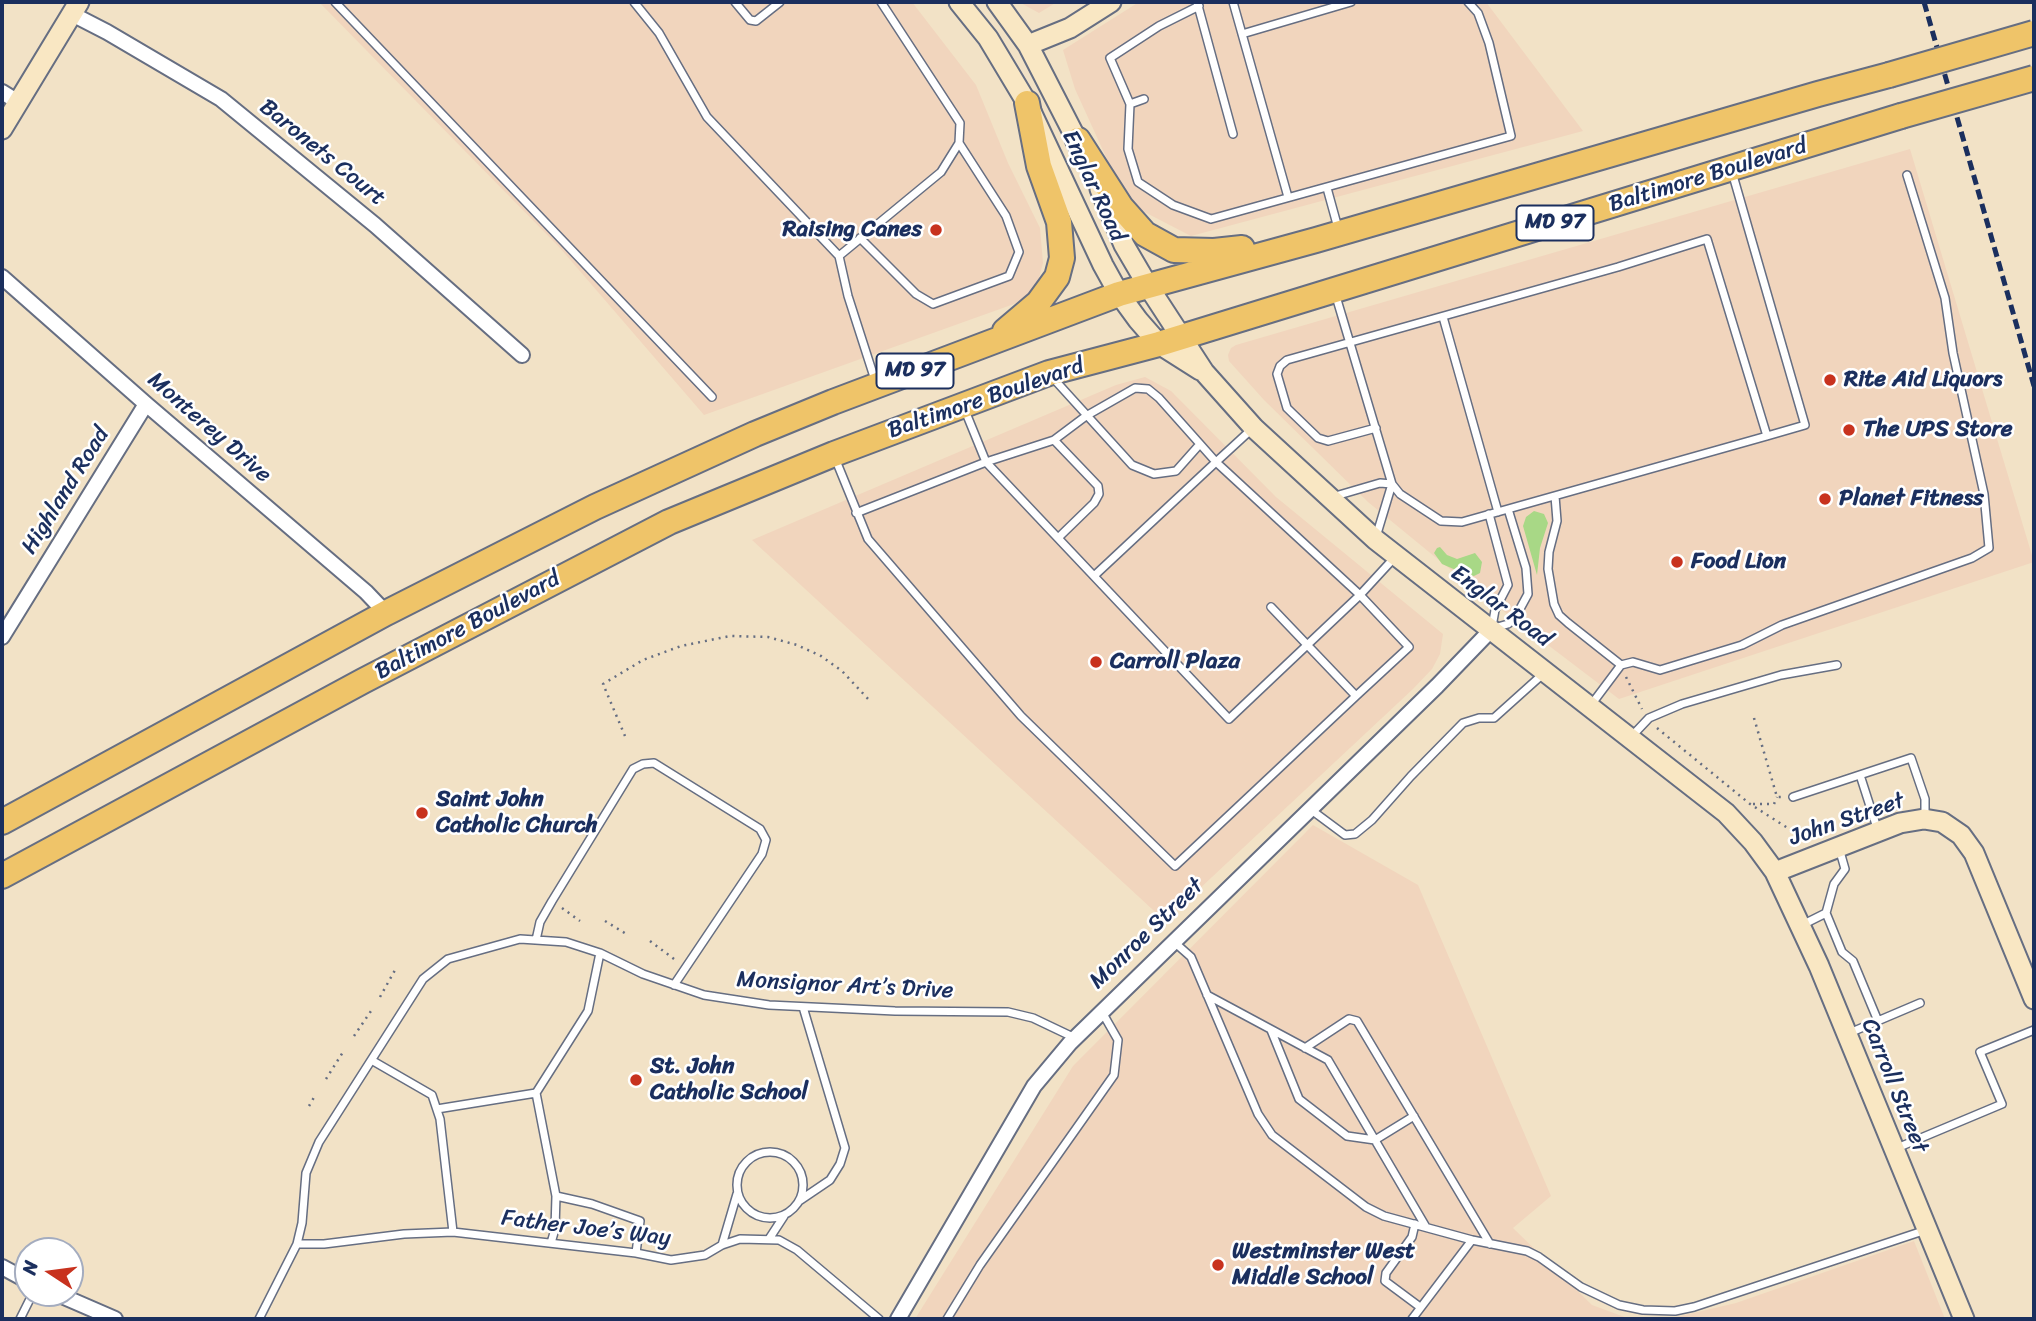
<!DOCTYPE html>
<html>
<head>
<meta charset="utf-8">
<style>
	body { margin:0 }
	#map { position:relative; width:2036px; height:1321px; overflow:hidden; background:#f2e2c6; font-family:Sriracha,sans-serif }
	canvas { display:block }
	.frame { position:absolute; inset:0; border:4px solid #1b2f5e; pointer-events:none }
	.north { position:absolute; left:14px; top:1237px; width:70px; height:70px; box-sizing:border-box; background:#fff; border:2px solid #a4acbf; border-radius:50%; rotate:283deg; font-size:19px; font-weight:700; line-height:28px; text-align:center; color:#1b2f5e }
	.north::after { content:''; display:block; margin:auto; width:24px; height:32px; background:#c8321e; clip-path:polygon(50% 0,100% 100%,50% 72%,0 100%) }
</style>
</head>
<body>
<div id="map">
<canvas width="2036" height="1321"></canvas>
<div class="frame"></div>
<div class="north">N</div>
</div>
<script>
const ctx = document.querySelector('canvas').getContext('2d');
ctx.lineJoin = 'round';
function paint(path, color) { ctx.fillStyle = color; ctx.fill(path, 'evenodd'); }
const toPath = rows => new Path2D(rows.map(r => 'M' + r).join(''));
function strokePath(path, color, width, dash) { ctx.strokeStyle = color; ctx.lineWidth = width; ctx.lineCap = dash ? 'butt' : 'round'; ctx.setLineDash(dash || []); ctx.stroke(path); }
function label(font, color, halo, rows, align = 'center') {
  ctx.font = font + ' Sriracha,sans-serif'; ctx.lineWidth = 5; ctx.setLineDash([]); ctx.textBaseline = 'middle'; ctx.strokeStyle = halo; ctx.fillStyle = color; for (const [text, x, y, turn = 0] of rows) {
    ctx.save(); ctx.translate(x, y); ctx.rotate((+turn || 0) * Math.PI / 180); ctx.textAlign = isNaN(turn) ? turn : align; if (halo) ctx.strokeText(text, 0, 0); ctx.fillText(text, 0, 0); ctx.restore();
  }
}
paint(toPath([
	[319,2,912,2,976,85,1008,163,1040,228,1043,263,1036,289,1014,304,704,415,560,248],
	[1019,2,1057,2,1039,13],
	[1139,2,1486,2,1583,131,1191,236,1127,203,1075,89,1063,50],
	[1910,149,2034,562,1619,699,1473,588,1368,502,1264,400,1229,361,1228,355,1231,348,1236,345],
	[1145,377,1171,391,1276,497,1443,634,1440,654,1432,669,1413,689,1165,921,752,540,1116,385],
	[1313,825,1418,885,1551,1196,1513,1228,1592,1305,1630,1319,915,1319,1073,1066],
	[1914,1241,1945,1319,1668,1319,1736,1303]
]), '#f1d5bd');
paint(toPath([
	[1534,511,1544,514,1548,523,1540,548,1537,575,1523,526,1526,517],
	[1440,547,1447,555,1457,559,1475,553,1482,562,1480,573,1474,576,1467,575,1442,564,1434,553,1437,548]
]), '#a8d886');
const lane = toPath([
	[335,2,712,397],
	[634,2,659,33,707,117,839,256,848,296,875,380],
	[735,2,750,20,756,21,780,2],
	[1197,2,1233,134],
	[1233,2,1288,197],
	[1199,6,1159,26,1110,58,1130,104,1128,149,1138,182,1173,205,1211,219,1511,136,1489,43,1478,13,1468,2],
	[1242,34,1351,2],
	[1130,104,1144,99],
	[1327,188,1338,228],
	[860,238,916,294,933,304,1009,276,1019,252,1006,216,959,143],
	[839,256,941,172,959,143,960,123,881,2],
	[1335,293,1392,484,1400,494,1441,521,1462,522,1767,436,1805,425,1732,172],
	[1443,317,1498,512],
	[1053,378,1132,465,1154,474,1176,471,1200,444,1216,462,1094,576],
	[964,408,986,462,1229,719,1360,595,1395,557],
	[1253,428,1216,462,1360,595,1409,647,1356,696,1271,607],
	[1376,428,1328,441,1318,438,1287,408,1277,374,1280,366,1287,360,1618,267,1707,239,1767,436],
	[1054,440,1098,486,1099,494,1094,503,1058,538],
	[835,458,868,539,1021,716,1175,866,1356,696],
	[1555,496,1557,521,1549,552,1548,569,1554,604,1559,615,1568,623,1621,665],
	[1332,497,1380,483,1392,484],
	[856,513,986,462,1054,440,1086,416,1135,388,1148,389,1159,398,1200,444],
	[1489,514,1508,585,1495,610,1492,627],
	[1376,537,1392,484],
	[1494,628,1508,624,1515,618,1528,594,1526,568,1508,509],
	[1591,705,1621,665,1633,662,1660,670,1742,645,1782,625,1972,558,1989,548,1984,494,1953,353,1945,298,1907,175],
	[1631,737,1649,718,1682,704,1781,675,1837,665],
	[1860,775,1878,831],
	[1793,797,1911,758,1925,799,1925,816],
	[1310,809,1345,835,1355,834,1372,820,1411,776,1463,723,1479,718,1494,718,1543,674],
	[1839,848,1845,869,1834,884,1826,913,1842,952,1853,961,1878,1021],
	[1802,925,1826,913],
	[536,940,540,922,552,901,633,769,643,764,654,763,760,829,766,840,762,854,674,985],
	[1173,941,1191,957,1258,1114,1272,1135,1366,1207,1384,1216,1472,1240],
	[1207,995,1328,1060,1426,1227],
	[1271,1030,1299,1099,1347,1136,1375,1140,1414,1116],
	[1847,1034,1920,1003],
	[1305,1048,1349,1019,1357,1021,1490,1244],
	[373,1061,432,1095,440,1119,453,1232],
	[437,1109,536,1093],
	[1897,1148,2002,1104,1980,1052,2034,1030],
	'737 1185a33 33 0 1 1 66 0a33 33 0 1 1-66 0Z',
	[556,1196,592,1204,640,1221,636,1253],
	[799,1201,830,1180,840,1164,845,1148,803,1007],
	[1415,1224,1412,1237,1386,1273,1385,1281,1420,1307],
	[769,1239,784,1216],
	[551,1243,555,1229,556,1196,536,1093,588,1011,600,953],
	[297,1244,324,1244,404,1234,453,1232,636,1253,671,1260,705,1255,722,1245,740,1239,779,1240,797,1250,879,1319],
	[722,1245,737,1194],
	[20,1319,33,1293],
	[259,1319,297,1244,302,1223,306,1173,319,1142,423,979,448,959,520,939,566,942,600,953,643,974,704,995,769,1005,895,1011,1008,1012,1033,1018,1075,1038],
	[947,1319,980,1265,1114,1075,1118,1040,1102,1012],
	[1412,1319,1472,1240,1527,1251,1539,1257,1581,1287,1619,1305,1643,1310,1675,1311,1694,1307,1926,1230]
]);
const street = toPath([
	[72,14,107,32,221,99,375,225,522,355],
	[2,92,18,102],
	[2,277,146,404,366,592,386,613],
	[2,637,146,404],
	[2,1267,28,1281],
	[55,1293,115,1319],
	[898,1319,1034,1086,1070,1043,1437,686,1491,630]
]);
const secondary = toPath([
	[959,2,988,38,1027,103,1103,265,1119,294,1138,320,1159,344,1200,370],
	[997,2,1028,45,1083,152],
	[1028,45,1070,28,1111,2],
	[2,129,79,2],
	[1100,189,1124,245,1148,286,1204,372,1254,428,1376,540,1726,813,1753,842,1775,872,1819,966,1964,1319],
	[1775,872,1900,823,1924,819,1942,822,1961,835,1974,853,2034,999]
]);
const highway = toPath([
	[1078,140,1121,207,1145,234,1174,250,1214,251,1242,248],
	[1005,331,1038,303,1057,277,1062,258,1059,222,1039,166,1027,103],
	[2,822,386,613,595,507,755,434,833,402,1119,294,1316,240,1818,94,1889,75],
	[2,876,363,681,669,522,834,454,1049,373,1159,344,1901,116]
]);
strokePath(lane, '#666e82', 10);
strokePath(street, '#666e82', 18);
strokePath(secondary, '#666e82', 23);
strokePath(highway, '#666e82', 28);
strokePath(toPath([
	[1626,677,1642,709],
	[1754,718,1777,797,1783,797],
	[1657,728,1750,804,1805,839,1807,842],
	[625,736,603,684,643,660,681,646,730,636,768,637,797,645,821,656,842,671,870,701],
	[1753,804,1774,804,1777,797],
	[562,908,580,921],
	[605,921,628,935],
	[650,941,674,959],
	[380,997,395,970],
	[354,1036,371,1011],
	[326,1079,343,1052],
	[309,1106,316,1094]
]), '#666e82', 2.5, [2, 5]);
strokePath(lane, '#fff', 7);
strokePath(street, '#fff', 14);
strokePath(secondary, '#f9e7c3', 19);
strokePath(highway, '#efc469', 24);
strokePath(toPath([
	[1924,2,2034,386]
]), '#1b2f5e', 5, [10, 5]);
const highwayBridge = toPath([
	[1889,75,2034,33],
	[1901,116,2034,78]
]);
strokePath(highwayBridge, '#666e82', 28, []);
strokePath(highwayBridge, '#efc469', 24);
for (const [x, y, r, color] of [
	[936,230,7,"#c8321e"],
	[1830,380,7,"#c8321e"],
	[1849,430,7,"#c8321e"],
	[1825,499,7,"#c8321e"],
	[1677,562,7,"#c8321e"],
	[1096,662,7,"#c8321e"],
	[422,813,7,"#c8321e"],
	[636,1080,7,"#c8321e"],
	[1218,1265,7,"#c8321e"]
]) { const dot = new Path2D(); dot.arc(x, y, r, 0, 2 * Math.PI); ctx.fillStyle = color; ctx.fill(dot); strokePath(dot, '#fff', 2.5); }
for (const [x, y, w] of [
	[1555,223,77],
	[915,371,77]
]) { const box = new Path2D(); box.roundRect(x - w / 2, y - 17.5, w, 35, 5); ctx.fillStyle = '#fff'; ctx.fill(box); strokePath(box, '#1b2f5e', 2); }
label('bold 21px', '#1b2f5e', null, [
	["MD 97",1555,223],
	["MD 97",915,371]
]);
label('23px', '#1b2f5e', '#fff', [
	["Baronets Court",322,153,39],
	["Baltimore Boulevard",1708,176,-17],
	["Englar Road",1093,186,65],
	["Baltimore Boulevard",986,399,-19],
	["Monterey Drive",209,428,41],
	["Highland Road",66,491,-58],
	["Englar Road",1501,607,37],
	["Baltimore Boulevard",468,626,-28],
	["John Street",1847,820,-19],
	["Monroe Street",1147,934,-44],
	["Monsignor Art’s Drive",845,986,3],
	["Carroll Street",1894,1086,68],
	["Father Joe’s Way",586,1229,7]
]);
label('bold 23px', '#1b2f5e', '#fff', [
	["Raising Canes",922,230,"right"],
	["Rite Aid Liquors",1844,380],
	["The UPS Store",1863,430],
	["Planet Fitness",1839,499],
	["Food Lion",1691,562],
	["Carroll Plaza",1110,662],
	["Saint John",436,800],
	["Catholic Church",436,826],
	["St. John",650,1067],
	["Catholic School",650,1093],
	["Westminster West",1232,1252],
	["Middle School",1232,1278]
], 'left');
</script>
</body>
</html>
